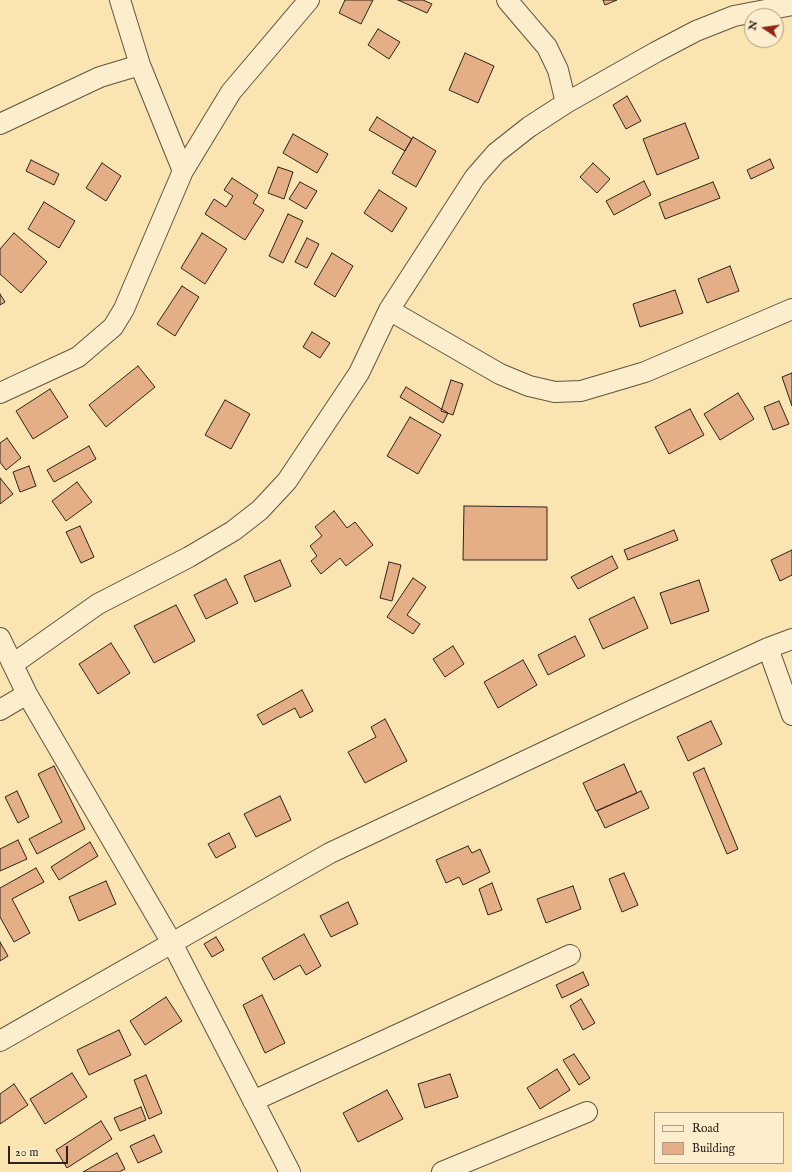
<!DOCTYPE html>
<html>
<head>
<meta charset="utf-8">
<style>
	body { margin:0 }
	#map { position:relative; width:792px; height:1172px; overflow:hidden; background:#fae5b2; font-family:"IM FELL English",serif }
	canvas { display:block }
	.legend { position:absolute; left:654px; top:1112px; width:130px; height:52px; box-sizing:border-box; background:#fceecd; border:1px solid #a99d85; margin:0; padding:5px 7px; list-style:none; font-size:12px; color:#2d2318 }
	.legend li { display:flex; align-items:center; gap:8px; height:20px }
	.legend b { width:20px; border:1px solid #a99d85 }
	.north { position:absolute; left:744px; top:8px; width:40px; height:40px; box-sizing:border-box; background:#fceecd; border:1px solid #a99d85; border-radius:50%; rotate:283deg; font-size:11px; font-weight:700; line-height:16px; text-align:center; color:#2d2318 }
	.north::after { content:''; display:block; margin:auto; width:14px; height:18px; background:#8f2418; clip-path:polygon(50% 0,100% 100%,50% 72%,0 100%) }
	.scale { position:absolute; left:8px; top:1146px; width:60px; height:18px; box-sizing:border-box; border:2px solid #2d2318; border-top:0; padding-left:5px; font-size:12px; line-height:14px; white-space:nowrap; color:#2d2318; -webkit-text-stroke:3px #fceecd; paint-order:stroke }
</style>
</head>
<body>
<div id="map">
<canvas width="792" height="1172"></canvas>
<ul class="legend">
<li><b style="height:5px;background:#fceecd"></b>Road</li>
<li><b style="height:11px;background:#e4af86"></b>Building</li>
</ul>
<div class="north">N</div>
<div class="scale">20 m</div>
</div>
<script>
const ctx = document.querySelector('canvas').getContext('2d');
ctx.lineJoin = 'round';
function paint(path, color) { ctx.fillStyle = color; ctx.fill(path, 'evenodd'); }
const toPath = rows => new Path2D(rows.map(r => 'M' + r).join(''));
function strokePath(path, color, width, dash) { ctx.strokeStyle = color; ctx.lineWidth = width; ctx.lineCap = dash ? 'butt' : 'round'; ctx.setLineDash(dash || []); ctx.stroke(path); }
const building = toPath([
	[345,0,373,0,361,24,339,13,345,0],
	[398,0,423,0,432,4,427,13,398,0],
	[603,0,617,0,605,5,603,0],
	[378,29,400,42,389,59,368,45,378,29],
	[465,53,494,66,478,103,449,90,465,53],
	[627,96,641,121,626,129,613,105,627,96],
	[377,117,412,139,405,151,369,130,377,117],
	[685,123,699,158,657,175,643,139,685,123],
	[293,134,328,154,317,173,283,153,293,134],
	[413,137,436,151,416,187,392,173,413,137],
	[770,159,774,168,751,179,747,170,770,159],
	[31,160,59,174,54,185,26,171,31,160],
	[102,163,121,176,106,201,86,188,102,163],
	[593,163,610,179,597,193,580,177,593,163],
	[278,167,293,172,284,199,268,193,278,167],
	[232,178,258,195,253,203,264,210,245,240,205,214,214,199,226,207,233,196,224,190,232,178],
	[644,181,651,195,614,215,606,201,644,181],
	[300,182,317,191,306,209,289,199,300,182],
	[713,182,720,198,665,219,659,203,713,182],
	[379,190,407,208,392,232,364,213,379,190],
	[44,202,75,221,59,248,28,229,44,202],
	[288,214,303,221,283,263,269,256,288,214],
	[14,233,47,262,21,293,0,274,0,249,14,233],
	[202,233,227,249,205,284,181,268,202,233],
	[307,238,319,244,307,268,295,262,307,238],
	[332,253,353,266,335,297,314,284,332,253],
	[730,266,739,291,707,303,698,279,730,266],
	[182,286,199,297,175,336,157,324,182,286],
	[675,290,683,313,640,327,633,304,675,290],
	[0,294,5,302,0,305,0,294],
	[312,332,330,343,320,358,303,347,312,332],
	[138,366,155,387,106,427,89,405,138,366],
	[792,373,792,406,782,377,792,373],
	[451,380,463,384,453,415,441,411,451,380],
	[406,387,448,413,443,423,400,397,406,387],
	[50,389,68,417,33,439,16,411,50,389],
	[738,393,754,419,720,440,704,414,738,393],
	[225,400,250,414,231,449,205,435,225,400],
	[779,401,789,424,773,430,764,407,779,401],
	[690,409,704,435,669,454,655,427,690,409],
	[410,417,441,435,418,474,387,456,410,417],
	[7,438,21,458,6,470,0,462,0,443,7,438],
	[89,446,96,459,54,482,47,470,89,446],
	[29,466,36,486,20,492,13,472,29,466],
	[0,478,13,494,0,504,0,478],
	[77,482,92,502,66,521,52,501,77,482],
	[464,506,547,507,547,560,463,560,464,506],
	[334,511,347,528,355,522,373,545,346,566,340,558,321,574,311,561,317,556,310,546,322,536,315,527,334,511],
	[80,526,94,557,81,563,66,532,80,526],
	[674,530,678,540,628,560,624,550,674,530],
	[792,550,792,575,780,581,771,560,792,550],
	[612,556,618,568,578,589,571,577,612,556],
	[280,560,291,586,255,602,244,576,280,560],
	[389,562,401,565,392,601,380,598,389,562],
	[413,578,426,587,407,615,420,624,413,634,387,617,413,578],
	[226,579,238,603,206,619,194,595,226,579],
	[699,580,709,611,671,624,660,593,699,580],
	[634,597,648,628,603,649,589,619,634,597],
	[176,605,195,641,154,663,134,626,176,605],
	[575,636,585,656,548,675,538,655,575,636],
	[111,643,130,673,98,694,79,664,111,643],
	[453,646,464,664,445,677,433,659,453,646],
	[523,660,537,685,498,708,484,682,523,660],
	[302,690,313,711,300,718,295,708,263,725,257,715,302,690],
	[385,719,407,761,365,783,348,752,376,737,371,727,385,719],
	[711,721,722,744,688,761,677,737,711,721],
	[624,764,637,793,596,811,583,783,624,764],
	[54,766,85,829,37,854,29,839,62,822,38,774,54,766],
	[704,768,738,849,727,854,693,773,704,768],
	[17,791,29,817,18,823,5,797,17,791],
	[641,791,649,808,605,828,597,811,641,791],
	[280,796,291,820,256,837,244,814,280,796],
	[229,833,236,847,216,858,208,844,229,833],
	[18,840,27,859,0,871,0,849,18,840],
	[90,842,98,856,59,880,51,867,90,842],
	[468,846,472,853,480,849,490,872,463,885,459,877,446,883,436,860,468,846],
	[36,868,44,882,12,899,30,933,14,942,0,917,0,888,36,868],
	[624,873,638,905,622,912,609,879,624,873],
	[106,881,116,904,79,921,69,897,106,881],
	[492,883,502,910,488,915,479,889,492,883],
	[573,886,581,909,546,923,537,899,573,886],
	[348,902,358,924,331,937,320,916,348,902],
	[304,934,321,966,306,975,300,965,274,980,262,958,304,934],
	[216,937,224,950,212,957,204,944,216,937],
	[0,942,8,956,0,961,0,942],
	[583,972,589,985,562,998,556,985,583,972],
	[262,995,285,1043,265,1053,243,1005,262,995],
	[166,997,182,1021,145,1045,130,1021,166,997],
	[581,999,595,1023,583,1030,570,1006,581,999],
	[119,1030,131,1055,89,1075,77,1050,119,1030],
	[574,1054,590,1078,579,1085,563,1060,574,1054],
	[557,1069,570,1090,540,1109,527,1088,557,1069],
	[72,1073,87,1097,45,1124,30,1099,72,1073],
	[450,1074,458,1097,425,1108,418,1084,450,1074],
	[146,1075,162,1113,149,1119,134,1080,146,1075],
	[14,1084,28,1105,0,1124,0,1094,14,1084],
	[387,1090,403,1119,358,1142,343,1113,387,1090],
	[141,1107,146,1120,120,1131,114,1118,141,1107],
	[101,1121,112,1139,67,1168,56,1150,101,1121],
	[154,1135,162,1152,138,1163,130,1146,154,1135],
	[117,1153,125,1169,119,1172,83,1172,117,1153]
]);
paint(building, '#e4af86');
strokePath(building, '#2d2318', 1);
const minor = toPath([
	[120,0,140,65,183,171],
	[507,0,547,47,558,70,566,103],
	[0,124,100,77,140,65],
	[389,310,500,374,529,386,555,392,581,391,645,372,792,309],
	[0,393,78,357,113,327,124,309,132,290,183,171,231,92,309,0],
	[0,638,27,694,172,943,290,1172],
	[768,648,792,715],
	[13,664,98,604,189,557,233,531,260,510,287,481,359,373,389,310,475,177,496,153,529,127,566,103,656,52,696,31,734,16,792,5],
	[0,710,27,694],
	[0,1041,330,853,633,710,768,648,792,639],
	[253,1101,570,955],
	[442,1172,587,1112]
]);
strokePath(minor, '#60543e', 22);
strokePath(minor, '#fceecd', 20);
</script>
</body>
</html>
